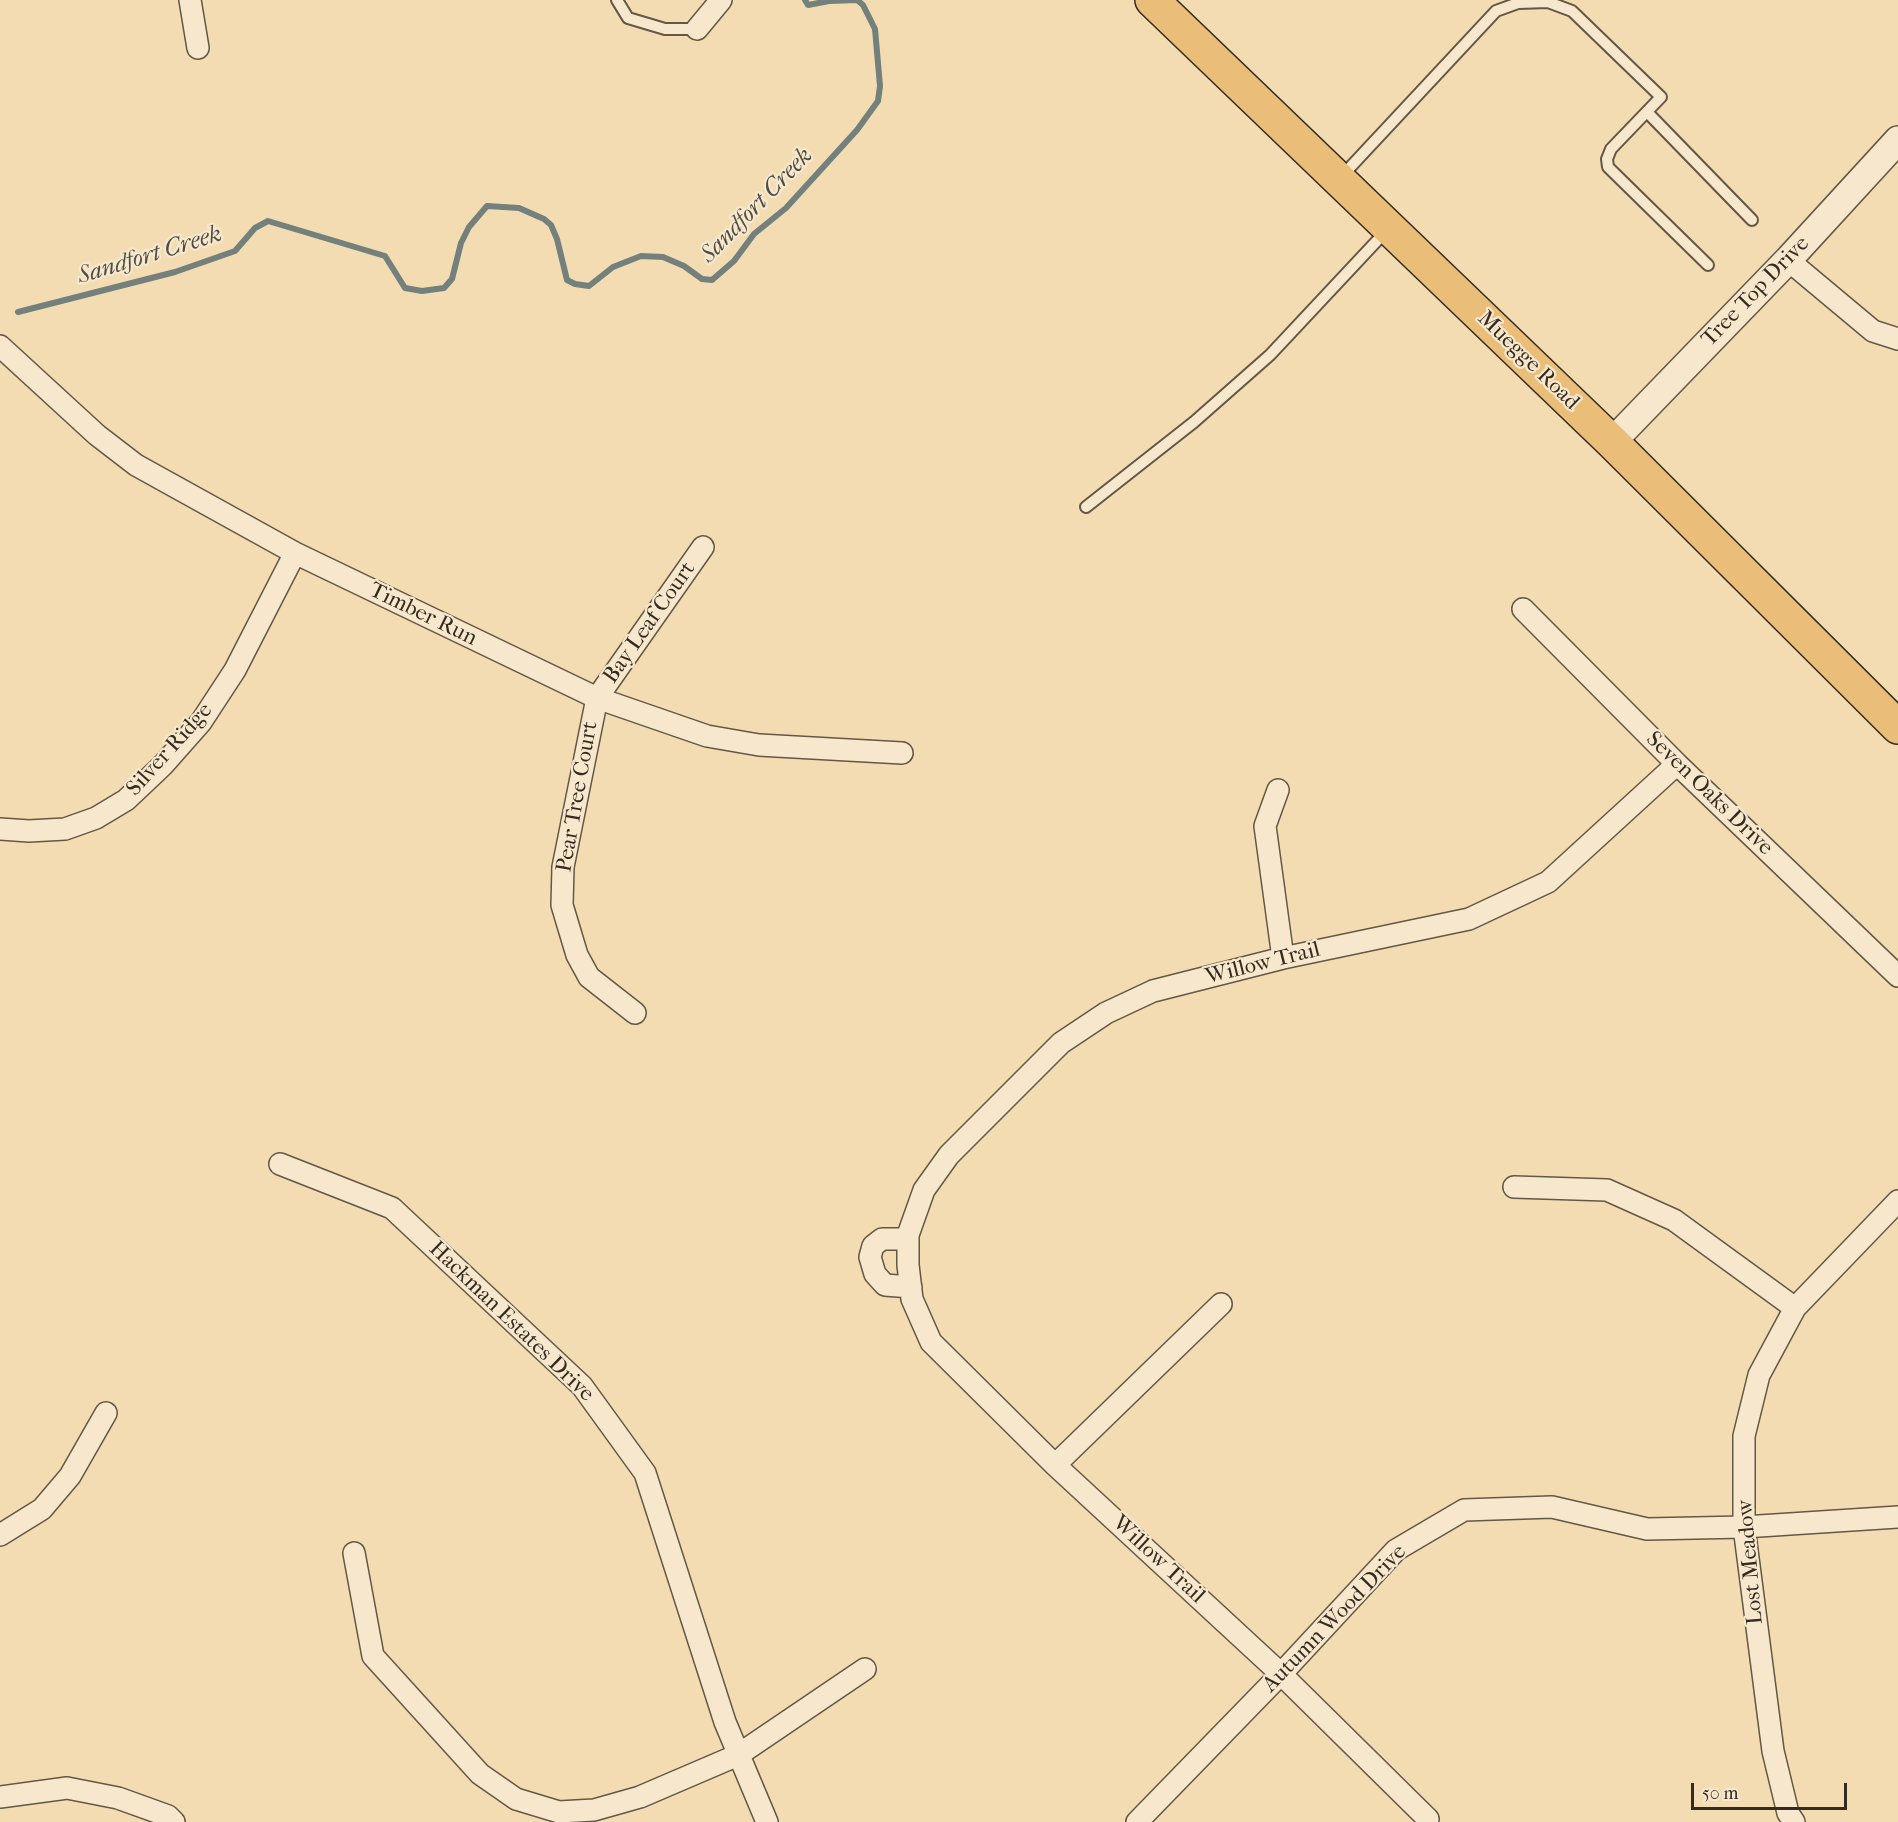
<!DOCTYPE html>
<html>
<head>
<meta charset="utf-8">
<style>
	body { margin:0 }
	#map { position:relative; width:1898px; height:1822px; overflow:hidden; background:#f3dcb2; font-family:"IM FELL French Canon",serif }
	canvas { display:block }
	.scale { position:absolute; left:1691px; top:1783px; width:156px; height:27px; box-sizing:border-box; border:3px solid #332b21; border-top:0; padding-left:8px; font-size:18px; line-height:21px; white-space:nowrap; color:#332b21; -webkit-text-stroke:4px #f7e8cd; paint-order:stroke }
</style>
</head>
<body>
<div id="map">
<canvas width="1898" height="1822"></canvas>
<div class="scale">50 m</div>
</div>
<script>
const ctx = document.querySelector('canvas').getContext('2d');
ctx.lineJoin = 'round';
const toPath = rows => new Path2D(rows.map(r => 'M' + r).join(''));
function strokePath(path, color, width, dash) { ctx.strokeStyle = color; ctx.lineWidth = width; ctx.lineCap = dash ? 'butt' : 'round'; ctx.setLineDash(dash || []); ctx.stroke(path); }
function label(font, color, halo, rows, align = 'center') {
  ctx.font = font + ' "IM FELL French Canon",serif'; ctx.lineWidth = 4.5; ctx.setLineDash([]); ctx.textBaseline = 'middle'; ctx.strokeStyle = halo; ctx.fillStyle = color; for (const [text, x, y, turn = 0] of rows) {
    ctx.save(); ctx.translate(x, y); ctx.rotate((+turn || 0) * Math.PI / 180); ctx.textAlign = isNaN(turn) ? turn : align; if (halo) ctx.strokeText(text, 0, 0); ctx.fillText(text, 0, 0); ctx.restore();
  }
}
strokePath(toPath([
	[18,312,175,272,235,251,255,228,268,221,385,256,405,288,422,291,444,288,452,279,461,243,469,227,487,206,519,208,544,219,551,225,557,239,567,280,575,284,589,286,613,267,641,256,663,257,684,266,702,279,712,280,734,261,754,234,786,208,857,130,878,101,880,86,875,29,863,5,857,0,829,1,808,5,805,0]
]), '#74807b', 6);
const service = toPath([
	[617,0,628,18,665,29,697,29],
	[1647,112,1752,220],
	[1342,176,1496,11,1518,3,1548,2,1572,11,1661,97,1611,149,1607,159,1608,167,1708,265],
	[1086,507,1194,422,1270,355,1388,229]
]);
const minor = toPath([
	[190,0,198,48],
	[697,29,721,0],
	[1788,260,1873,331,1898,339],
	[0,346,97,435,136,465,295,553,597,698,707,736,759,745,902,753],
	[1523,609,1677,764,1898,976],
	[1278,790,1265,826,1283,958],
	[0,829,29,831,65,829,96,818,126,800,163,765,201,722,235,670,295,553],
	[635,1013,589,977,577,955,562,905,563,867,597,698,703,547],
	[280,1164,392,1208,582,1386,645,1473,725,1722,767,1822],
	[1514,1187,1607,1190,1674,1220,1795,1308],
	[908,1239,882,1239,873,1246,870,1257,875,1274,885,1285,911,1287],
	[1055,1465,1221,1304],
	[0,1535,42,1509,70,1476,106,1413],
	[354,1553,373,1656,480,1774,516,1799,559,1812,594,1810,640,1797,738,1755,865,1669],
	[0,1797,67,1788,118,1798,168,1816,174,1822],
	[1428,1819,1281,1674,1055,1465,931,1342,912,1299,908,1265,908,1235,924,1190,949,1155,1061,1043,1106,1013,1153,991,1283,958,1469,919,1548,882,1677,764],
	[1137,1822,1281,1674,1396,1550,1464,1510,1552,1507,1647,1529,1744,1527,1898,1517],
	[1794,1822,1788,1813,1773,1751,1744,1527,1744,1436,1759,1375,1795,1308,1898,1201]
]);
const tertiary = toPath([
	[1612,442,1788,260,1898,140]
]);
const primary = toPath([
	[1152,0,1612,442,1898,727]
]);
strokePath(service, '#635745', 14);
strokePath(minor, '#635745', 24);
strokePath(tertiary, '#635745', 30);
strokePath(primary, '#332b21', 36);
strokePath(service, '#f7e8cd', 10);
strokePath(minor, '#f7e8cd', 21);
strokePath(tertiary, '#f7e8cd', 27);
strokePath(primary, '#eabe79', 33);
label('22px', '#332b21', '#f7e8cd', [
	["Tree Top Drive",1756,292,-46],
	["Muegge Road",1528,361,44],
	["Timber Run",423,615,26],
	["Bay Leaf Court",650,623,-55],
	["Silver Ridge",170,750,-48],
	["Seven Oaks Drive",1709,794,44],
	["Pear Tree Court",578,797,-80],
	["Willow Trail",1263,964,-14],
	["Hackman Estates Drive",511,1322,44],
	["Willow Trail",1158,1560,43],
	["Lost Meadow",1751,1562,-95],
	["Autumn Wood Drive",1335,1619,-46]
]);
label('italic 24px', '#4e4e46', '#f7e8cd', [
	["Sandfort Creek",757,206,-46],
	["Sandfort Creek",150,256,-17]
]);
</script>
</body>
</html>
